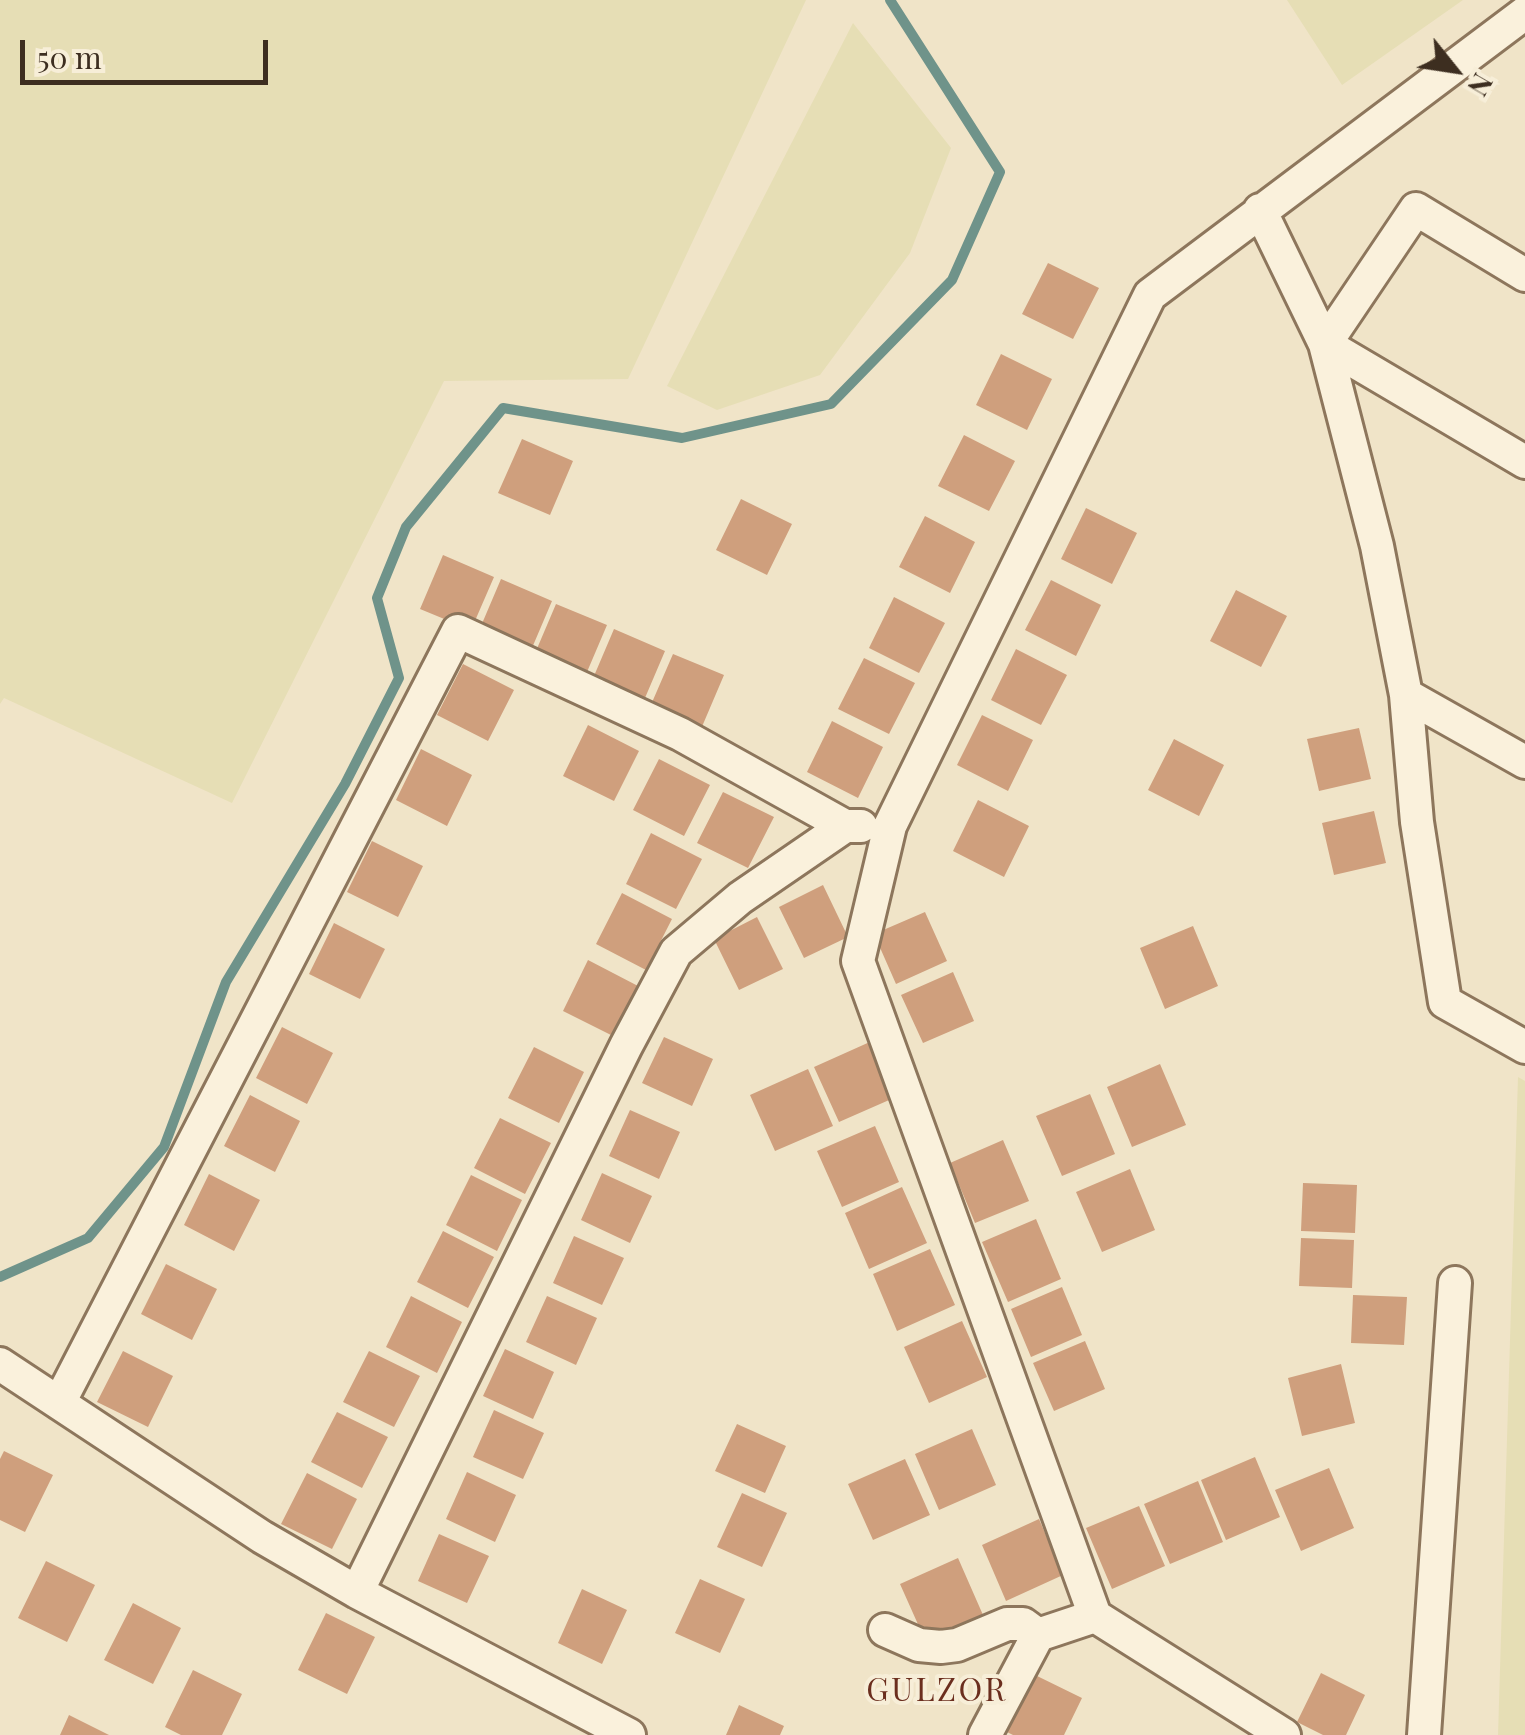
<!DOCTYPE html>
<html>
<head>
<meta charset="utf-8">
<style>
	body { margin:0 }
	#map { position:relative; width:1525px; height:1735px; overflow:hidden; background:#f0e4c8; font-family:"Playfair Display",serif }
	canvas { display:block }
	.north { position:absolute; left:1405px; top:20px; width:100px; height:100px; -webkit-text-stroke:8px #f7eed8; paint-order:stroke; rotate:120deg; font-size:28px; font-weight:700; line-height:40px; text-align:center; color:#3d2e20 }
	.north::after { content:''; display:block; margin:auto; width:35px; height:45px; background:#3d2e20; clip-path:polygon(50% 0,100% 100%,50% 72%,0 100%) }
	.scale { position:absolute; left:20px; top:40px; width:248px; height:45px; box-sizing:border-box; border:5px solid #3d2e20; border-top:0; padding-left:12px; font-size:30px; line-height:35px; white-space:nowrap; color:#3d2e20; -webkit-text-stroke:8px #f7eed8; paint-order:stroke }
</style>
</head>
<body>
<div id="map">
<canvas width="1525" height="1735"></canvas>
<div class="north">N</div>
<div class="scale">50 m</div>
</div>
<script>
const ctx = document.querySelector('canvas').getContext('2d');
ctx.lineJoin = 'round';
function paint(path, color) { ctx.fillStyle = color; ctx.fill(path, 'evenodd'); }
const toPath = rows => new Path2D(rows.map(r => 'M' + r).join(''));
function strokePath(path, color, width, dash) { ctx.strokeStyle = color; ctx.lineWidth = width; ctx.lineCap = dash ? 'butt' : 'round'; ctx.setLineDash(dash || []); ctx.stroke(path); }
function label(font, color, halo, rows, align = 'center') {
  ctx.font = font + ' "Playfair Display",serif'; ctx.lineWidth = 8; ctx.setLineDash([]); ctx.textBaseline = 'middle'; ctx.strokeStyle = halo; ctx.fillStyle = color; for (const [text, x, y, turn = 0] of rows) {
    ctx.save(); ctx.translate(x, y); ctx.rotate((+turn || 0) * Math.PI / 180); ctx.textAlign = isNaN(turn) ? turn : align; if (halo) ctx.strokeText(text, 0, 0); ctx.fillText(text, 0, 0); ctx.restore();
  }
}
paint(toPath([
	[0,0,806,0,628,379,444,381,232,803,4,698,0,704],
	[1287,0,1463,0,1342,85],
	[853,23,951,148,910,253,820,375,717,410,667,386],
	[1518,1077,1525,1081,1525,1735,1498,1735]
]), '#e6deb5');
strokePath(toPath([
	[0,1277,88,1238,164,1147,226,982,345,784,399,678,377,598,406,527,503,408,682,438,831,404,952,280,1000,172,890,0]
]), '#6f938a', 10);
paint(toPath([
	[1048,263,1099,288,1073,339,1022,314],
	[1001,354,1052,379,1027,430,976,405],
	[964,435,1015,461,989,511,938,486],
	[522,439,573,461,550,515,498,493],
	[741,499,792,524,767,575,716,550],
	[1086,508,1137,533,1112,584,1061,559],
	[925,516,975,542,950,593,899,567],
	[443,555,494,577,471,630,420,609],
	[501,579,552,601,529,655,478,633],
	[1051,580,1101,605,1076,656,1025,630],
	[1236,590,1287,616,1261,667,1210,641],
	[894,597,945,623,919,673,869,648],
	[556,604,607,625,584,679,533,658],
	[614,629,665,651,642,705,591,683],
	[1016,649,1067,675,1041,725,991,700],
	[673,654,724,675,701,729,650,707],
	[864,658,915,683,889,734,838,709],
	[463,664,514,690,488,741,437,715],
	[982,715,1033,740,1008,791,957,765],
	[832,721,883,747,858,798,807,772],
	[588,725,639,751,614,801,563,776],
	[1359,728,1371,779,1319,791,1307,739],
	[1174,739,1224,765,1199,816,1148,790],
	[421,749,472,775,447,826,396,800],
	[659,759,710,785,684,836,633,810],
	[723,792,774,817,748,868,697,843],
	[978,800,1029,826,1004,877,953,851],
	[1374,811,1386,863,1334,875,1322,823],
	[651,833,702,859,676,909,626,884],
	[372,841,423,866,398,917,347,892],
	[823,885,848,937,804,958,779,907],
	[622,893,672,919,646,970,596,944],
	[925,912,947,961,896,984,874,934],
	[757,917,783,969,739,990,714,939],
	[334,923,385,949,360,999,309,974],
	[1193,926,1218,986,1165,1009,1140,948],
	[588,960,638,986,613,1036,563,1011],
	[953,972,974,1021,923,1043,901,995],
	[282,1027,333,1053,307,1104,256,1078],
	[664,1037,713,1059,692,1106,642,1083],
	[872,1041,896,1097,839,1122,814,1067],
	[534,1047,584,1072,559,1123,508,1098],
	[1160,1064,1186,1125,1132,1147,1107,1087],
	[808,1069,833,1126,775,1151,750,1095],
	[1090,1094,1115,1154,1062,1176,1036,1116],
	[250,1095,300,1121,275,1172,224,1146],
	[630,1110,680,1132,659,1179,609,1156],
	[500,1118,551,1143,525,1194,474,1168],
	[875,1126,899,1182,842,1207,817,1151],
	[1003,1140,1029,1201,975,1223,950,1163],
	[1130,1169,1155,1230,1102,1252,1076,1192],
	[602,1173,652,1196,630,1243,581,1220],
	[209,1174,260,1200,234,1251,184,1225],
	[471,1175,522,1200,497,1251,446,1225],
	[1303,1183,1357,1185,1355,1233,1301,1231],
	[902,1187,927,1243,869,1269,845,1213],
	[1036,1219,1061,1279,1008,1302,982,1242],
	[443,1231,494,1257,468,1308,417,1282],
	[574,1236,624,1258,602,1305,553,1283],
	[1301,1238,1354,1240,1352,1288,1299,1286],
	[930,1249,955,1305,897,1331,873,1274],
	[166,1264,217,1289,192,1340,141,1314],
	[1062,1287,1082,1335,1031,1357,1011,1309],
	[1353,1295,1407,1297,1404,1345,1351,1343],
	[411,1296,462,1322,437,1373,386,1347],
	[547,1296,597,1318,576,1365,526,1342],
	[962,1321,987,1377,929,1403,904,1347],
	[1085,1341,1105,1389,1054,1411,1033,1363],
	[505,1349,554,1372,533,1419,483,1396],
	[123,1351,173,1376,148,1427,97,1402],
	[369,1351,420,1376,394,1427,343,1402],
	[1341,1364,1355,1423,1302,1436,1288,1378],
	[494,1410,544,1433,523,1479,473,1457],
	[337,1412,388,1437,362,1488,311,1462],
	[737,1424,786,1446,765,1493,715,1471],
	[972,1429,996,1485,939,1510,915,1454],
	[4,1451,53,1475,25,1532,0,1520,0,1459],
	[1255,1457,1280,1517,1226,1540,1201,1480],
	[905,1459,930,1515,873,1540,848,1484],
	[1329,1468,1354,1528,1301,1551,1275,1490],
	[467,1472,516,1495,495,1542,446,1519],
	[307,1473,357,1499,332,1549,281,1524],
	[1198,1481,1223,1542,1170,1564,1144,1504],
	[742,1493,787,1513,762,1567,717,1547],
	[1139,1506,1165,1566,1112,1589,1086,1528],
	[1039,1519,1063,1575,1006,1601,982,1545],
	[439,1534,489,1556,467,1603,418,1581],
	[958,1558,983,1615,925,1640,900,1584],
	[46,1561,95,1585,67,1642,18,1618],
	[700,1579,745,1599,720,1653,675,1633],
	[582,1589,627,1610,602,1664,558,1643],
	[133,1603,181,1628,153,1684,104,1660],
	[326,1613,375,1637,347,1694,298,1670],
	[193,1670,242,1694,222,1735,181,1735,165,1727],
	[1321,1673,1365,1695,1346,1735,1323,1735,1297,1722],
	[1033,1674,1082,1698,1064,1735,1013,1735,1005,1731],
	[739,1705,784,1726,780,1735,726,1735],
	[69,1715,109,1735,60,1735]
]), '#cf9f7d');
const minor = toPath([
	[1260,210,1325,344,1377,546,1406,695,1417,822,1445,1002,1525,1047],
	[1325,344,1416,209,1525,275],
	[1325,344,1525,462],
	[1406,695,1525,762],
	[0,1364,262,1537,357,1592,629,1735],
	[59,1403,458,631,680,734,845,826],
	[357,1592,626,1046,676,952,740,898,845,826,861,826],
	[885,1630,919,1645,941,1647,957,1645,1007,1624,1023,1624,1038,1635],
	[985,1735,1038,1635,1095,1616],
	[1284,1735,1095,1616,858,961,890,826,1150,295,1525,13],
	[1424,1735,1455,1283]
]);
strokePath(minor, '#8d765c', 38);
strokePath(minor, '#faf1dc', 32);
ctx.letterSpacing = '2.5px';
label('32px', '#6b2e1e', '#f7eed8', [
	["GULZOR",937,1691]
]);
ctx.letterSpacing = '0px';
</script>
</body>
</html>
